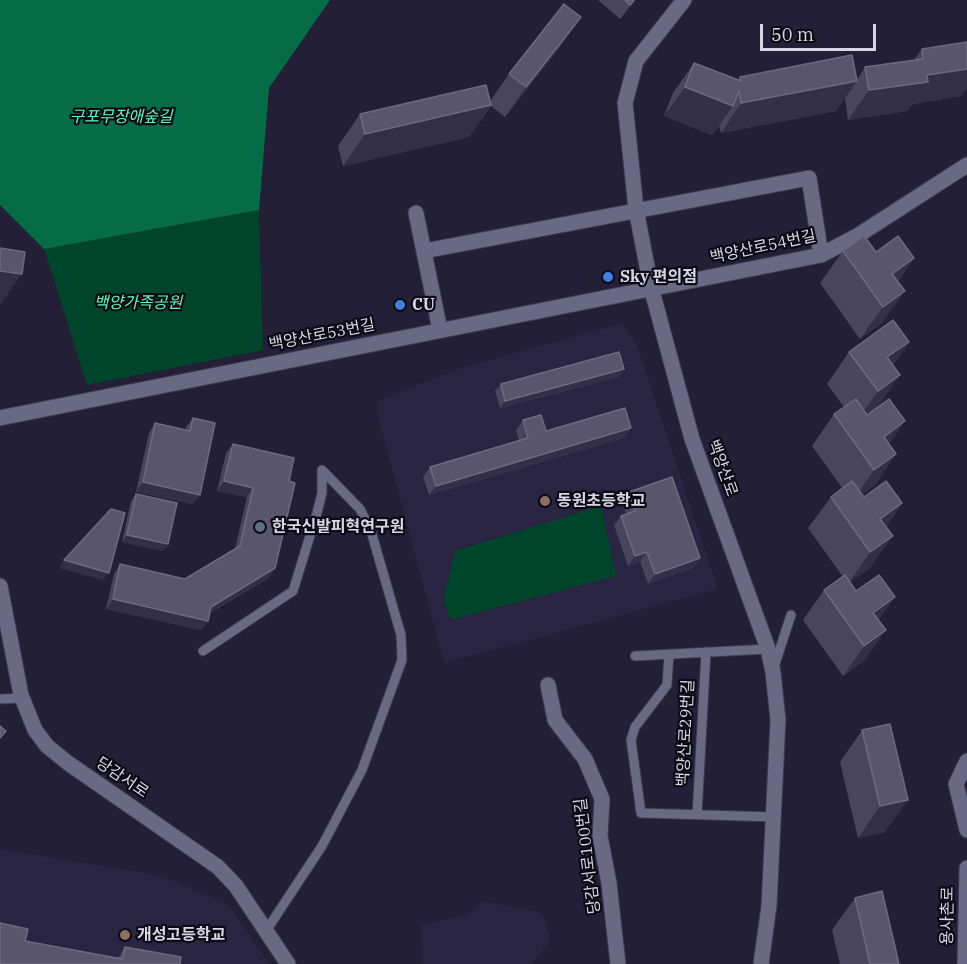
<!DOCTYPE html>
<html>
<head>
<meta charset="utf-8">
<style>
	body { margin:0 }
	#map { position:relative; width:967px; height:964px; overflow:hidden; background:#221f36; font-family:"IBM Plex Serif",serif }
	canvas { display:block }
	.scale { position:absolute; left:760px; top:24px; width:116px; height:27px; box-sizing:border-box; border:3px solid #d8d6e6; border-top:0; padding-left:8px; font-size:18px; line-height:21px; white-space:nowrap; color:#d8d6e6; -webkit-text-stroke:4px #0c0a15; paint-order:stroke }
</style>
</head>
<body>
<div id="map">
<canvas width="967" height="964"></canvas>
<div class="scale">50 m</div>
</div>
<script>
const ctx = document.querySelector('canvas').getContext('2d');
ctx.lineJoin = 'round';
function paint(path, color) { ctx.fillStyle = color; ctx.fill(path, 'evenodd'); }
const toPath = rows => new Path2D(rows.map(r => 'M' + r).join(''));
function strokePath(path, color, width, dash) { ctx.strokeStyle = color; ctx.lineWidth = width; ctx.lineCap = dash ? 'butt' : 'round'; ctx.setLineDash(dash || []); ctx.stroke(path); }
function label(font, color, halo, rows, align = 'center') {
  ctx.font = font + ' "IBM Plex Serif","Noto Sans KR",serif'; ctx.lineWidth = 4.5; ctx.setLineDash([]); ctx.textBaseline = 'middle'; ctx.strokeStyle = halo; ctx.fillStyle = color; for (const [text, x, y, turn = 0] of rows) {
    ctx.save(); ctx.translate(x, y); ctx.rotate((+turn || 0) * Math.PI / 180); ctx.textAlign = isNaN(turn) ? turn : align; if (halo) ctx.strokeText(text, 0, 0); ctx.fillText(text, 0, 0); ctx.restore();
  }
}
paint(toPath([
	[622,323,636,342,718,589,444,663,377,413,377,401,454,370],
	[0,849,159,875,229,905,269,964,0,964],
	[482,901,540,912,546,921,550,942,531,964,423,964,421,925,468,914]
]), '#292442');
paint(toPath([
	[259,210,263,350,87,385,44,249],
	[601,506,616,576,451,620,443,601,455,551]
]), '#00442b');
paint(toPath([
	[0,0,330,0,269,88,259,210,44,249,0,205]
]), '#066c48');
const service = toPath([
	[203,651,293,591,317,513,322,493,322,470,360,509,371,531,401,635,402,660,362,770,322,846,266,931],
	[669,654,667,685,635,727,631,740,641,813,774,817],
	[635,656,768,649],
	[774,667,791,615],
	[0,699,22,698],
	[697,815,706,652]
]);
const minor = toPath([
	[684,0,636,61,625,103,636,209,651,287,692,439,768,649,773,672,778,720,769,906,761,964],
	[416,213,440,330],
	[424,251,809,178,821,255],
	[548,685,555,720,585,759,602,799,600,836,609,883,618,964],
	[967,761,956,784,967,830],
	[965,964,967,868]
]);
const tertiary = toPath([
	[0,418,821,255,857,236,967,165],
	[0,586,21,695,35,730,47,746,68,763,218,867,236,886,288,964]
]);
strokePath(service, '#3d394d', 11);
strokePath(minor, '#3d394d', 17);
strokePath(tertiary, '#3d394d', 17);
strokePath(service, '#6b6884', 9);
strokePath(minor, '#6b6884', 15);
strokePath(tertiary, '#6b6884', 15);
paint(toPath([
	[598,0,636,0,620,19],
	[967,42,967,88,961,96,913,104,907,111,848,120,845,98,836,111,721,133,719,126,712,135,664,116,673,93,694,63,737,80,740,77,857,80,865,67,914,60,922,49],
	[560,47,505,117,491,106,469,137,343,166,338,146,360,114,490,101,509,74],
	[843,251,876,252,914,258,898,281,882,323,860,339,820,283],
	[909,342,893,365,878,407,889,444,896,454,874,486,862,494,864,497,902,503,886,527,870,568,850,582,879,620,865,660,843,676,803,620,824,590,843,577,808,528,831,497,842,488,812,446,834,414,844,407,827,384,849,352],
	[619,377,500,408,495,391,501,384],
	[193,418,193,504,136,492,149,433,155,423,186,430,186,427],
	[523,420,546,431,624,438,429,495,423,477,430,467,519,441,516,430],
	[233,444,294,458,269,578,210,613,208,621,201,630,106,609,114,574,120,564,185,579,235,549,247,497,217,491,226,453],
	[629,492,693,568,648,584,640,562,628,566,614,525,621,516,626,514,622,502],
	[136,494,168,544,163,551,122,542,131,501],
	[890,724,885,832,858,838,840,762,862,730],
	[855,898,899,964,840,964,832,930],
	[25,941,118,958,125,947,180,964,0,964]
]), '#49455e');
paint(toPath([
	[634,0,636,0,620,19,630,5],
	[581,17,560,47,505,117,526,87],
	[967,69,967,88,961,96,913,104,907,111,848,120,869,90,927,75],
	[857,81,836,111,721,133,741,103],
	[685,87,733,106,712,135,664,116],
	[491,105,469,137,343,166,365,134],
	[914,258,891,290,892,274],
	[0,271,22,274,0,305],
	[905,291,882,323,860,339,883,307],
	[909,342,887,374,887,357],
	[624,369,619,377,500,408,505,401],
	[900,375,878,407,855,423,878,391],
	[905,421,883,453,884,437],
	[631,428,624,438,429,495,436,486],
	[896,454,874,486,852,502,874,470],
	[224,481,253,488,247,497,217,491],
	[143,482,200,495,193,504,136,492],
	[902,503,880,535,880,519],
	[127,535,168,544,163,551,122,542],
	[893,536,870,568,848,584,870,552],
	[647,552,640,562,628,566,635,556],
	[700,558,693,568,648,584,655,574],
	[64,560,109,573,103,580,59,568],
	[275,568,269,578,204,616,211,607],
	[895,597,874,627,873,613],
	[113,599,208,621,201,630,106,609],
	[886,630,865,660,843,676,864,646],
	[908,800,885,832,858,838,880,806]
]), '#332f48');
const building = toPath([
	[625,0,634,0,630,5,625,0],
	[564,4,581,17,526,87,509,74,564,4],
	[967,42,967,69,927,75,928,82,869,90,865,67,923,59,922,49,967,42],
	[852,55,857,81,741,103,739,91,733,106,685,87,694,63,741,81,740,77,852,55],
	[486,85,491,105,365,134,360,114,486,85],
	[864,236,876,252,898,236,914,258,892,274,905,291,883,307,843,251,864,236],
	[0,248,25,252,22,274,0,271,0,248],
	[893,320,909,342,887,357,900,375,878,391,849,352,893,320],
	[619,352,624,369,505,401,501,384,619,352],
	[856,399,867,415,889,399,905,421,884,437,896,454,874,470,834,414,856,399],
	[625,408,631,428,436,486,430,467,528,438,523,420,541,415,546,431,625,408],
	[193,418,215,423,200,495,143,482,155,423,190,431,193,418],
	[233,444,294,458,289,481,295,483,275,568,211,607,208,621,113,599,120,564,185,579,240,546,253,488,224,481,233,444],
	[672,477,700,558,655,574,647,552,635,556,621,516,635,511,629,492,672,477],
	[852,481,864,497,886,481,902,503,880,519,893,536,870,552,831,497,852,481],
	[136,494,177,503,168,544,127,535,136,494],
	[111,509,125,513,109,573,64,560,111,509],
	[845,575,856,591,879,575,895,597,873,613,886,630,864,646,824,590,845,575],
	[890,724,908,800,880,806,862,730,890,724],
	[0,726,6,731,0,738,0,726],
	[882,891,899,964,870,964,855,898,882,891],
	[0,923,28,929,25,941,122,959,125,947,181,957,180,964,0,964,0,923]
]);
paint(building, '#58556d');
strokePath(building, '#6c6980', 1.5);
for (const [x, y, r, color] of [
	[608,277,6,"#3f7fe0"],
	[400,305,6,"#3f7fe0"],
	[545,501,6,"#8d6e63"],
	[260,527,6,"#5c6f8a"],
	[125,935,6,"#8d6e63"]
]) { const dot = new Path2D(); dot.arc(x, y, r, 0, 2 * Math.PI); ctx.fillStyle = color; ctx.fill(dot); strokePath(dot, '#0c0a15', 2); }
label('italic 16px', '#62f7b6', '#0c0a15', [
	["구포무장애숲길",121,117],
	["백양가족공원",138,303]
]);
label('16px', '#d8d6e6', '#0c0a15', [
	["백양산로54번길",763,247,-12],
	["백양산로53번길",322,335,-11],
	["백양산로",722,468,70],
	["백양산로29번길",686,733,-87],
	["당감서로",122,778,34],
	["당감서로100번길",588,856,-97],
	["용사촌로",948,916,-89]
]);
label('bold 16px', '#d8d6e6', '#0c0a15', [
	["Sky 편의점",620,277],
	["CU",412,305],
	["동원초등학교",557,501],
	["한국신발피혁연구원",272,527],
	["개성고등학교",137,935]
], 'left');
</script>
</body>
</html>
